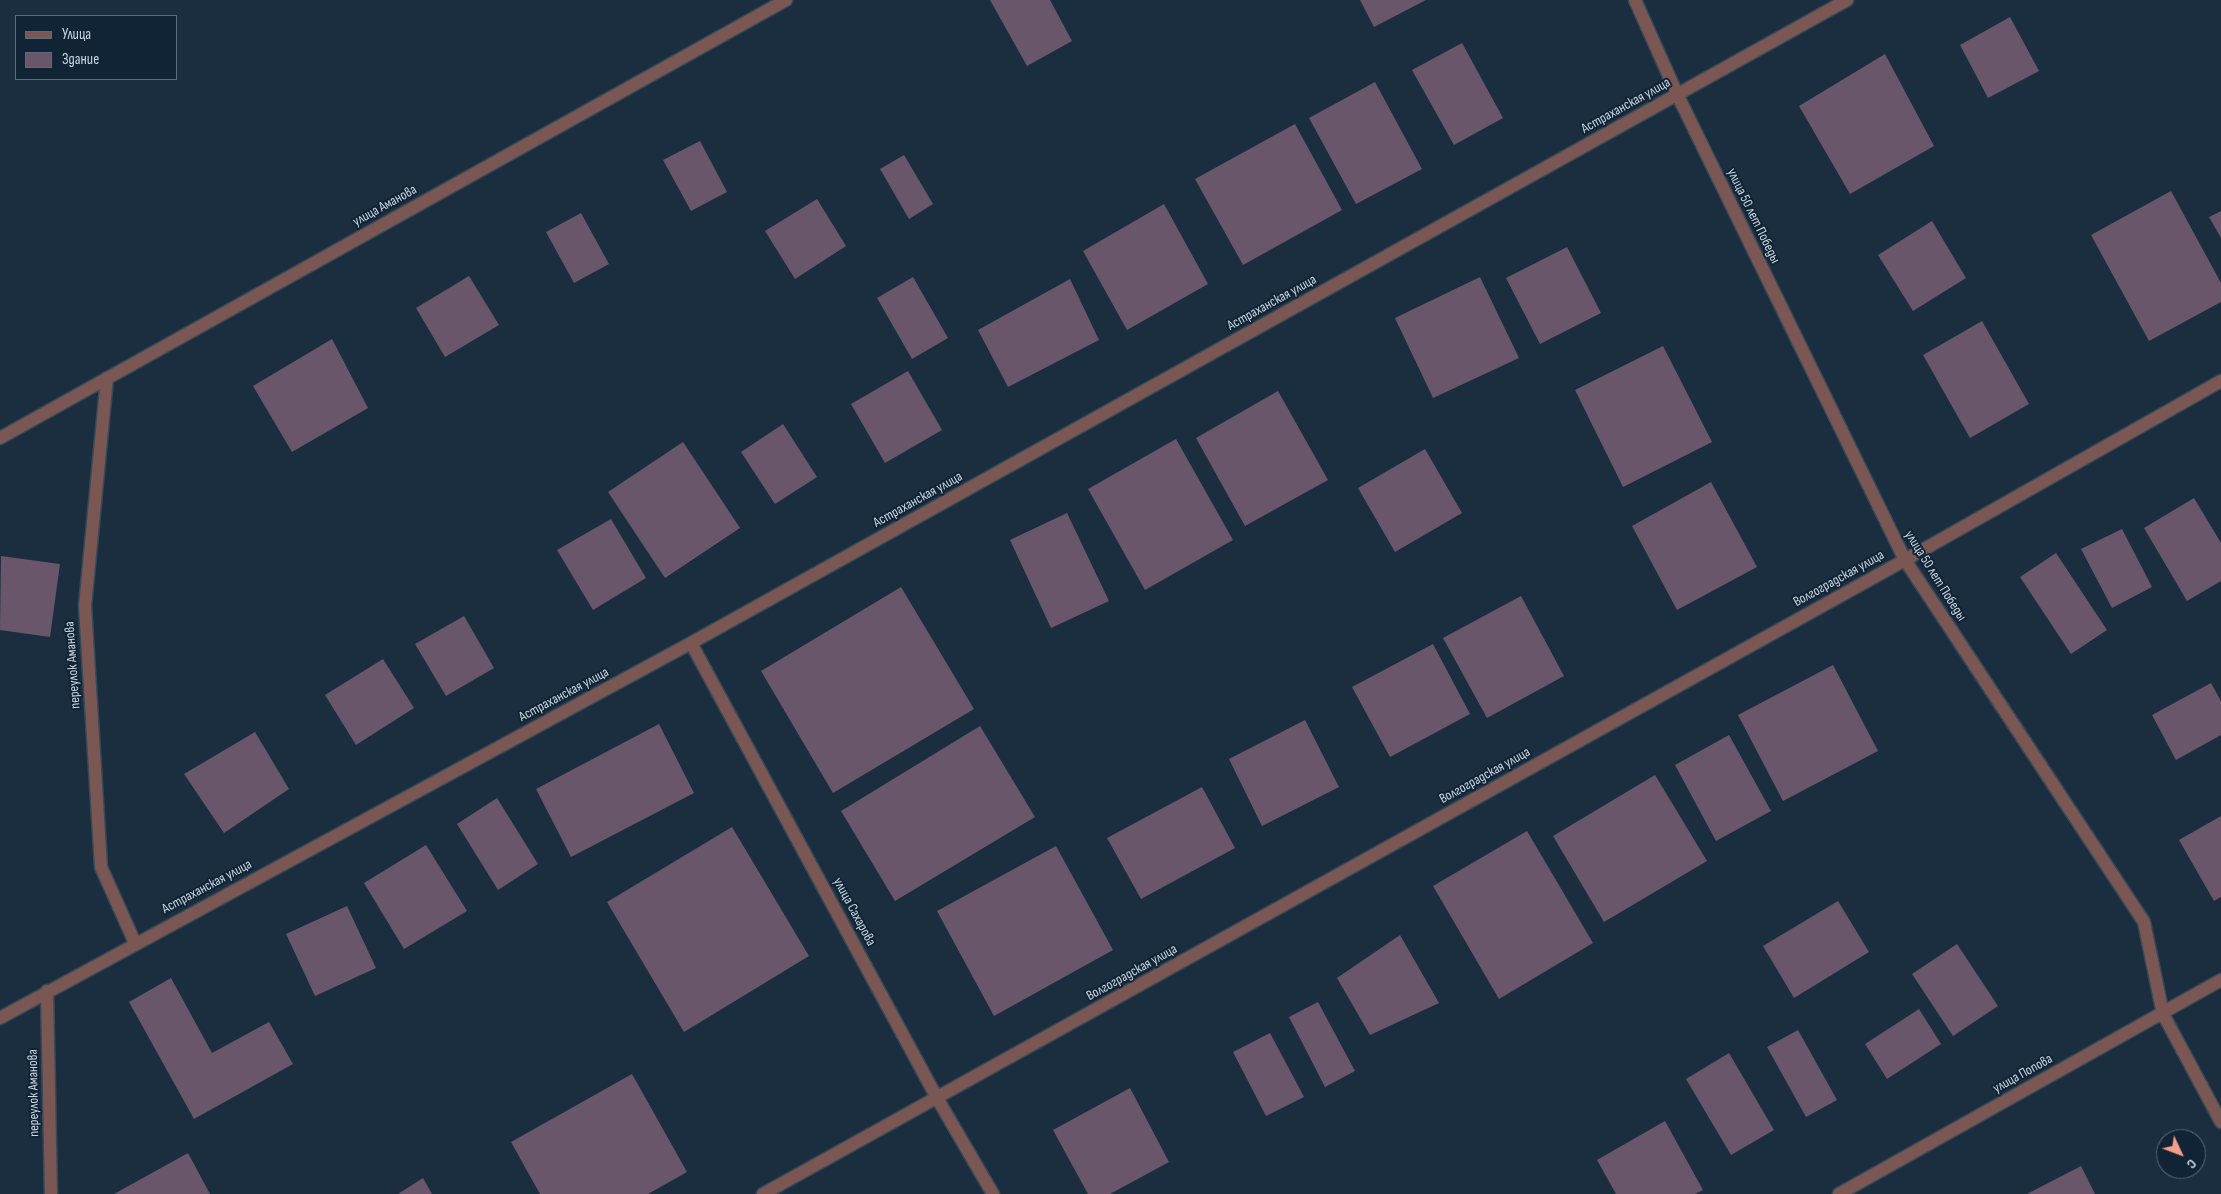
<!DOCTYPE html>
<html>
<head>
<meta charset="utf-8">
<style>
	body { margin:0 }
	#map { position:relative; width:2221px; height:1194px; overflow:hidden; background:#1b2e3f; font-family:"Sofia Sans Condensed",sans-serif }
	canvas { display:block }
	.legend { position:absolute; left:15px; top:15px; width:162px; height:65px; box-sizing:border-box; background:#112435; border:1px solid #5b6b7a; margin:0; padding:6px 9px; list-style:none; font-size:15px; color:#cad6e1 }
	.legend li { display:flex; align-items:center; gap:10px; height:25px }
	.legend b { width:25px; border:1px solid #5b6b7a }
	.north { position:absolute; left:2156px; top:1129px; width:50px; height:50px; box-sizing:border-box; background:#112435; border:1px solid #5b6b7a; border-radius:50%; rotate:133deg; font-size:14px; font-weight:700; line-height:20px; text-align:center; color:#cad6e1 }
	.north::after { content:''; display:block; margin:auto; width:18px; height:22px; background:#f49e89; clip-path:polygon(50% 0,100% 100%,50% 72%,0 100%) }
</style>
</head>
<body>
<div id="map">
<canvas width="2221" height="1194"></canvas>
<ul class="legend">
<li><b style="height:6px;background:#7b5754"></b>Улица</li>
<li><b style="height:14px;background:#6a566a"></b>Здание</li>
</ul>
<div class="north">С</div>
</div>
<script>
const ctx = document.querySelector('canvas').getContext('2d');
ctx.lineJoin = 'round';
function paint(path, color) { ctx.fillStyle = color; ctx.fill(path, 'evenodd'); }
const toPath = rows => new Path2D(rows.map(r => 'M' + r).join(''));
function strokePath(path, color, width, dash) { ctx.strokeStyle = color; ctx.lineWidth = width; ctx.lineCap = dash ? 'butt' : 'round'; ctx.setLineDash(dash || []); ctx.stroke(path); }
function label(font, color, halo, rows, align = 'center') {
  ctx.font = font + ' "Sofia Sans Condensed",sans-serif'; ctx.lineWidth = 4; ctx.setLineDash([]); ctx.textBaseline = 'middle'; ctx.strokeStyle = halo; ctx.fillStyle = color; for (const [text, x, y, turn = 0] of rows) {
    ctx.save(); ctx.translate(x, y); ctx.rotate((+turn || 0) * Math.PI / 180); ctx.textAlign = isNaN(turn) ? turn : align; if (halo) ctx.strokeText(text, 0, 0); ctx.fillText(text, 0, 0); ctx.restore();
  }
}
paint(toPath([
	[990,0,1050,0,1072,41,1027,66],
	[1360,0,1426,0,1374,27],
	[2010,17,2039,71,1988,98,1960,45],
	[1462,43,1503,118,1454,145,1412,70],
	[1885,54,1934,146,1850,194,1799,106],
	[1375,82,1422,169,1356,204,1309,118],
	[1295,124,1342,210,1243,265,1195,179],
	[700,141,727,192,691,211,663,160],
	[904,155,933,204,909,219,880,169],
	[2171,191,2221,283,2221,302,2149,341,2091,235],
	[817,199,846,246,795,279,765,231],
	[1164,204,1208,284,1127,330,1083,251],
	[2221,211,2221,238,2209,217],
	[581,213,609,264,574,283,546,232],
	[1932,221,1966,278,1913,311,1878,255],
	[1567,247,1601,313,1540,344,1506,278],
	[469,276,499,325,445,357,416,308],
	[913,277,948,338,912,359,877,298],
	[1480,277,1519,358,1433,398,1395,318],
	[1070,279,1099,340,1008,387,978,330],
	[1982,321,2029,404,1970,438,1923,355],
	[332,339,368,408,292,452,253,386],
	[1663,346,1712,442,1623,487,1575,390],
	[908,371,942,430,885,463,851,404],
	[1278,391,1328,480,1245,526,1196,438],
	[783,424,817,477,775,504,741,452],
	[1176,439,1233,540,1145,590,1088,489],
	[683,442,740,528,665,578,608,492],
	[1425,449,1462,513,1395,552,1358,488],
	[1711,482,1757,567,1677,610,1632,526],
	[2194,498,2221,543,2221,581,2187,601,2144,528],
	[1067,513,1109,601,1051,628,1010,540],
	[611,519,646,578,593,610,557,550],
	[2122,529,2152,587,2112,608,2081,549],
	[2056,553,2107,630,2071,654,2020,577],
	[1,556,60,564,50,637,0,630],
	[901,587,974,709,833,793,761,671],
	[1521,596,1564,676,1487,718,1443,638],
	[464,616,494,668,446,696,415,644],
	[1433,644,1470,714,1390,757,1352,687],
	[383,659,414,708,356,745,325,695],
	[1833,665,1878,751,1783,801,1738,715],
	[2211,683,2221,701,2221,735,2176,760,2152,715],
	[1305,720,1339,787,1262,826,1229,759],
	[659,724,694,793,571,857,536,789],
	[980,726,1035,817,895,901,841,811],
	[255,732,289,789,224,833,184,774],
	[1729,735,1771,811,1716,841,1675,765],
	[1655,775,1707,861,1604,922,1553,836],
	[1202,787,1235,848,1141,899,1107,838],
	[497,798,538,864,498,890,457,824],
	[2221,816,2221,897,2214,901,2179,840],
	[732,827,809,956,684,1032,607,902],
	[1527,831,1593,943,1499,999,1433,886],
	[426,845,467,911,404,949,364,883],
	[1056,846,1113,950,994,1016,937,911],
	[1838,901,1869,952,1794,998,1763,946],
	[347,906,376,968,315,996,286,934],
	[1400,935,1439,1003,1370,1035,1337,978],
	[1957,944,1998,1006,1953,1036,1912,974],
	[171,978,212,1053,269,1022,293,1064,194,1119,129,1002],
	[1318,1002,1355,1071,1325,1087,1289,1017],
	[1919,1009,1941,1044,1887,1079,1865,1044],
	[1798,1030,1837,1100,1806,1117,1767,1047],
	[1270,1033,1304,1097,1266,1116,1233,1052],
	[1729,1053,1774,1130,1731,1155,1686,1079],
	[632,1074,687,1172,648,1194,540,1194,511,1142],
	[1130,1088,1169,1162,1110,1194,1088,1194,1053,1130],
	[1665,1121,1703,1190,1695,1194,1616,1194,1597,1160],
	[188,1153,210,1194,114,1194],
	[2081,1166,2095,1194,2027,1194],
	[423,1178,432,1194,398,1194]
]), '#6a566a');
const minor = toPath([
	[1635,0,1677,94,1905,560,2144,922,2163,1014,2221,1122],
	[107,378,85,606,101,867,135,943],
	[0,438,786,0],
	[691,643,937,1098,993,1194],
	[47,991,51,1194],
	[0,1018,691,643,1847,0],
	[763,1194,1905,560,2221,381],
	[1839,1194,2221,980]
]);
strokePath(minor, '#374959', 15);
strokePath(minor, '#7b5754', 12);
label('14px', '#cad6e1', '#112435', [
	["Астраханская улица",1626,106,-29],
	["улица Аманова",385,206,-29],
	["улица 50 лет Победы",1753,216,64],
	["Астраханская улица",1272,303,-29],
	["Астраханская улица",918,500,-29],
	["улица 50 лет Победы",1935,576,58],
	["Волгоградская улица",1839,579,-29],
	["переулок Аманова",73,665,-94],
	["Астраханская улица",564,695,-28],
	["Волгоградская улица",1485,776,-29],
	["Астраханская улица",207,887,-28],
	["улица Сахарова",854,912,62],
	["Волгоградская улица",1132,973,-29],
	["улица Попова",2023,1074,-29],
	["переулок Аманова",34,1093,-91]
]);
</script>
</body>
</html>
